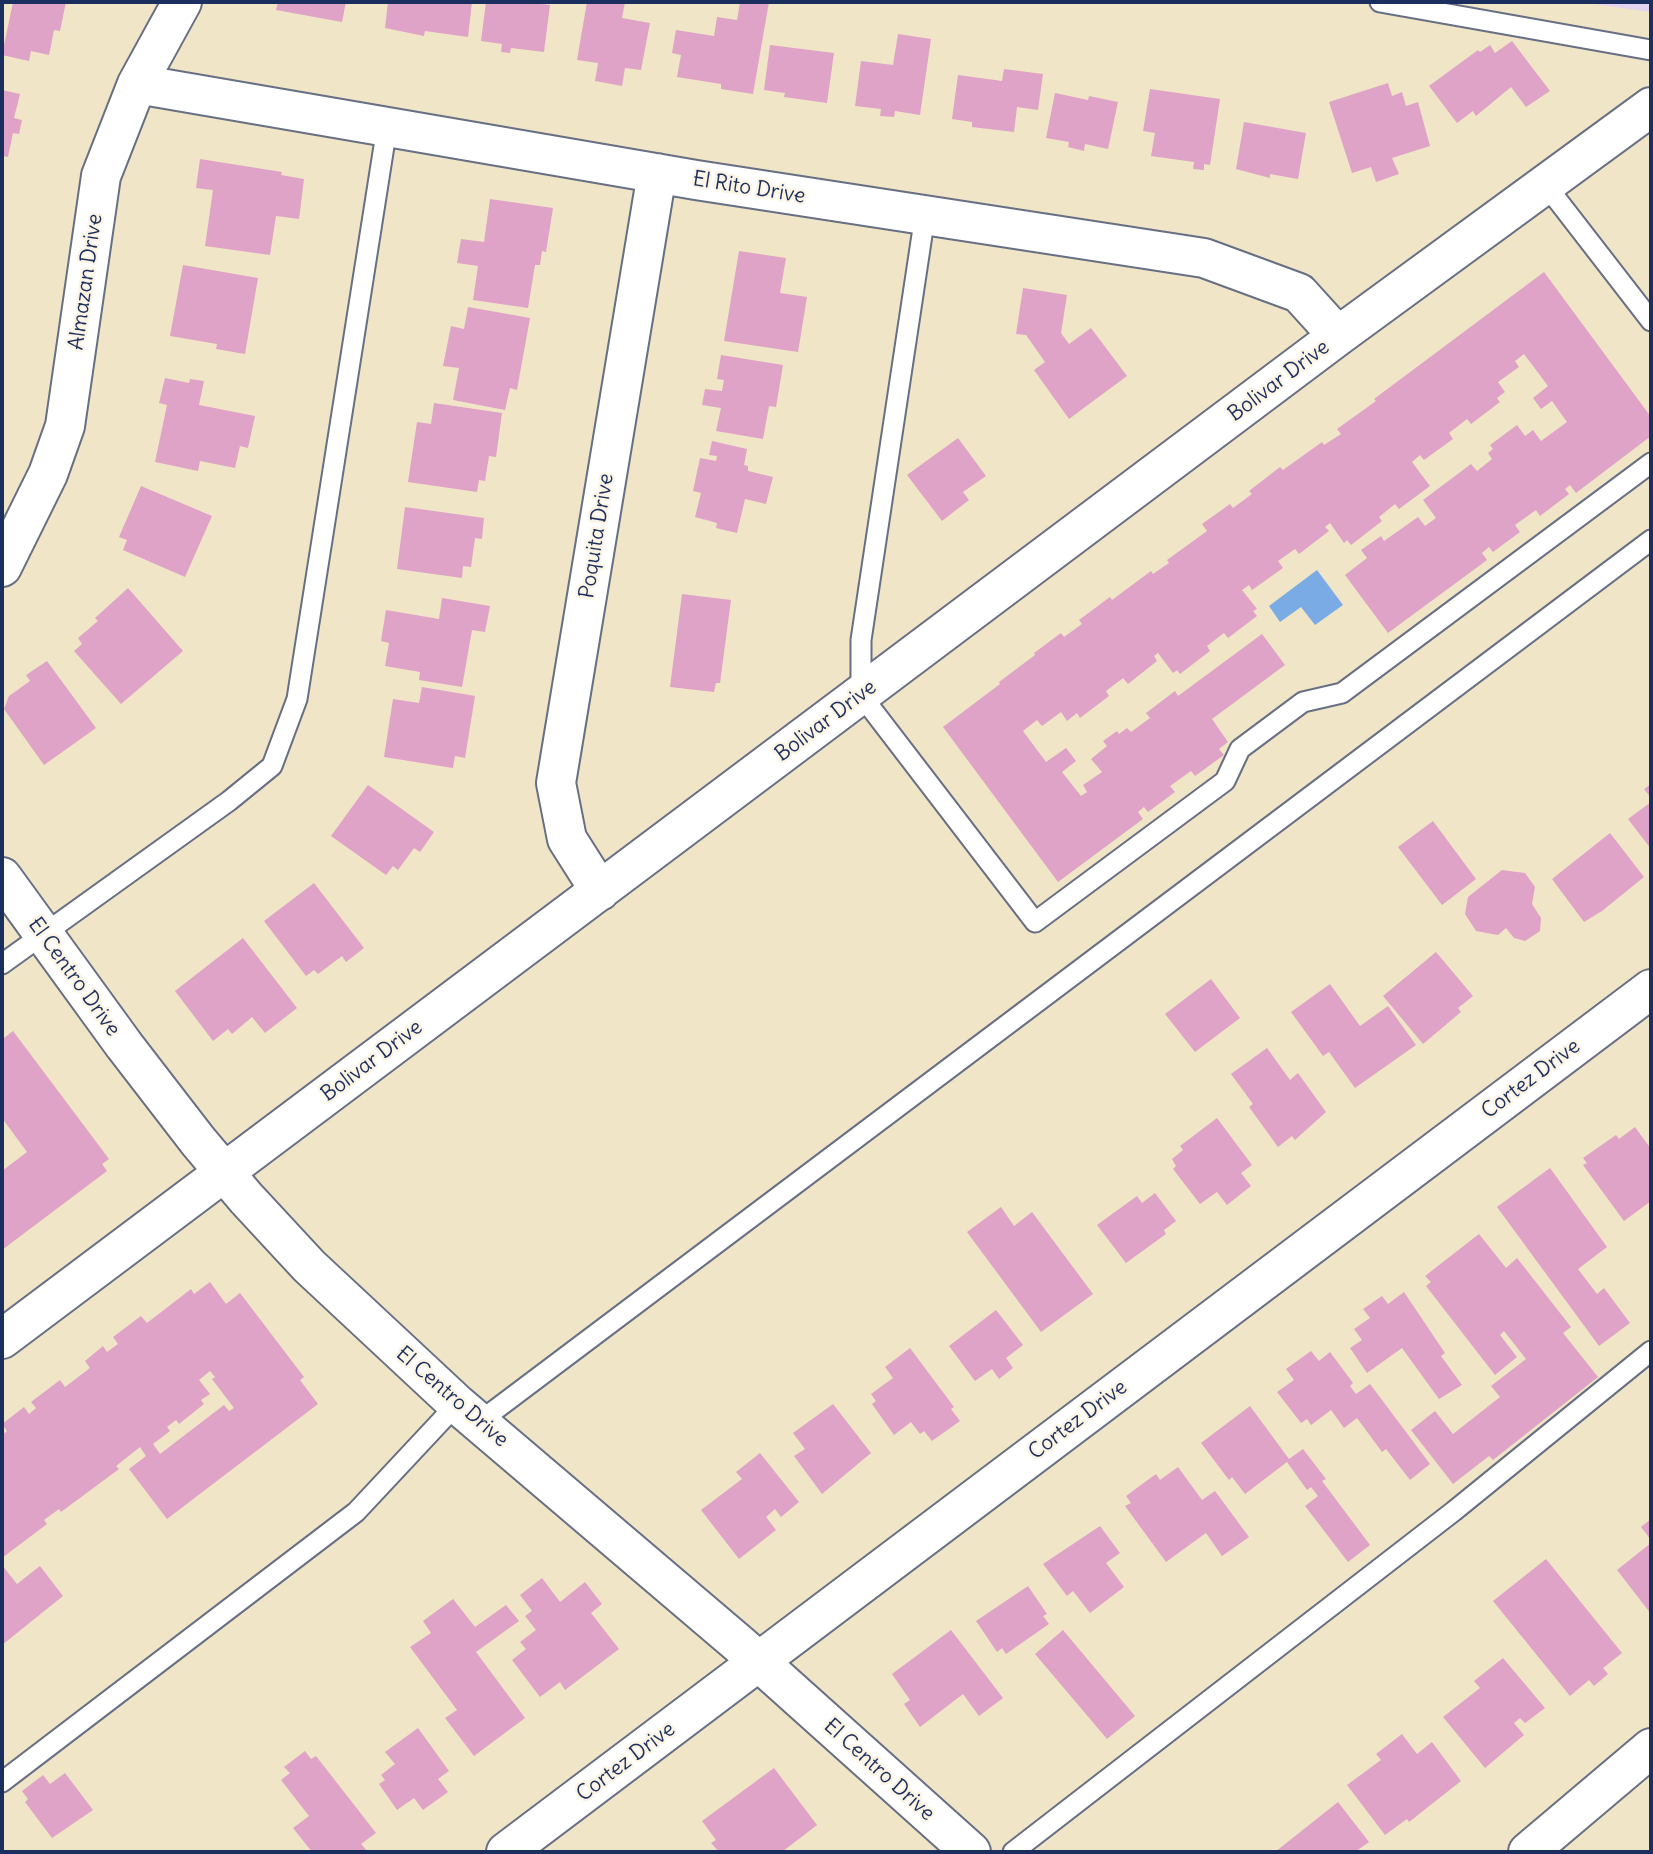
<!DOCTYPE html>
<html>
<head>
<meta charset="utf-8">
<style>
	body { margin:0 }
	#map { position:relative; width:1653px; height:1854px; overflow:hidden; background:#f1e5c7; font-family:Delius,sans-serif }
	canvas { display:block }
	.frame { position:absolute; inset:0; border:4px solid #1b2f5e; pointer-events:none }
</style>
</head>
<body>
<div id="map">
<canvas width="1653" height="1854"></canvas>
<div class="frame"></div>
</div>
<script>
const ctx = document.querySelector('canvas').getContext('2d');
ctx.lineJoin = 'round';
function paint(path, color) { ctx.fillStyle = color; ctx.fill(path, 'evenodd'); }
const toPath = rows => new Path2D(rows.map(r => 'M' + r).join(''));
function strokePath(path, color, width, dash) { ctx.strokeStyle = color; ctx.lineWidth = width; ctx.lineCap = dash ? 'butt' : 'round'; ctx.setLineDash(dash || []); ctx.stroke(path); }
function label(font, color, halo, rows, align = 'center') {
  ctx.font = font + ' Delius,sans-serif'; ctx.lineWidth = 5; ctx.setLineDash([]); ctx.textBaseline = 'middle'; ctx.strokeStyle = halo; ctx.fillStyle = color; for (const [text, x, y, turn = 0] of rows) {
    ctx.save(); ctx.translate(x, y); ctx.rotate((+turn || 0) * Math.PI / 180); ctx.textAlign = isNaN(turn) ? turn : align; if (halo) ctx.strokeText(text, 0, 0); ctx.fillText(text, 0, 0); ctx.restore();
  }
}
paint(toPath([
	[1580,2,1651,2,1651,12]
]), '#e4d3f1');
paint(toPath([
	[1317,570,1343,605,1315,625,1301,607,1280,622,1269,606]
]), '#7babe5');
paint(toPath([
	[13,2,66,2,60,31,54,30,49,55,31,51,29,61,2,55],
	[278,2,346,2,342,22,276,10],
	[388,2,472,2,468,37,425,31,424,36,385,28],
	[486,2,524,2,550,5,544,52,511,48,510,53,501,52,502,44,481,41],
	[587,2,625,2,622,18,650,23,641,70,625,68,622,86,595,81,598,63,577,60],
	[740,2,769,2,753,94,721,89,721,84,677,77,681,55,672,53,676,30,714,36,717,17,737,20],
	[898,34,931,39,920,115,895,111,894,117,880,116,881,109,855,106,861,61,893,65],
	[1512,41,1550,91,1526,107,1511,87,1476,116,1473,111,1457,123,1429,86,1478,50,1480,52,1490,45,1495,53],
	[770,45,834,53,827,103,784,97,785,93,764,90],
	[1004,69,1043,74,1038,110,1017,107,1014,132,972,127,972,122,952,119,958,75,1002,81],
	[1388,83,1392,96,1402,92,1406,106,1418,102,1430,146,1392,158,1399,174,1376,182,1371,167,1352,173,1329,102],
	[1150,89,1220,99,1210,165,1204,164,1204,170,1193,169,1194,162,1151,156,1155,133,1143,131],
	[2,90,20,94,14,118,22,120,19,134,13,133,8,157,2,156],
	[1055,93,1088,100,1089,96,1118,102,1108,149,1085,144,1084,151,1068,147,1069,142,1046,138],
	[1244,122,1306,133,1298,179,1270,174,1270,178,1236,169],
	[200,159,282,172,281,175,304,179,299,219,276,216,270,255,205,246,213,190,196,188],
	[490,199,553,208,546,252,542,251,540,265,535,265,528,308,473,300,478,266,457,263,461,239,484,242],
	[739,251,786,258,780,293,807,297,798,352,724,341],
	[183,265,258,278,245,354,216,349,217,344,170,336],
	[1544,272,1651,417,1651,436,1576,493,1570,485,1565,489,1569,494,1540,516,1536,510,1515,525,1520,532,1493,552,1489,547,1482,553,1487,560,1388,633,1345,575,1367,558,1361,550,1381,536,1384,541,1418,517,1425,526,1436,518,1423,500,1471,464,1477,471,1492,459,1488,453,1493,449,1490,445,1517,425,1525,436,1533,430,1541,441,1567,422,1552,401,1541,409,1533,398,1548,386,1524,354,1515,361,1519,367,1498,382,1505,392,1497,398,1500,402,1471,424,1467,419,1449,433,1453,439,1424,460,1420,455,1412,462,1430,486,1399,509,1395,504,1379,517,1382,521,1351,545,1347,540,1344,543,1330,523,1325,527,1329,531,1299,554,1295,549,1278,561,1283,568,1252,590,1249,585,1242,590,1257,609,1253,611,1257,616,1228,638,1224,633,1207,646,1210,651,1180,674,1177,670,1173,673,1158,653,1154,656,1157,661,1128,684,1123,678,1106,691,1109,696,1080,718,1077,713,1067,721,1061,712,1042,726,1037,720,1023,731,1046,762,1066,748,1076,761,1062,772,1081,796,1087,792,1083,785,1102,772,1091,759,1107,746,1103,741,1117,731,1119,734,1127,728,1131,732,1150,718,1146,713,1175,691,1178,696,1262,634,1285,665,1212,719,1228,742,1219,749,1224,755,1195,776,1191,771,1170,786,1175,792,1148,812,1144,807,1138,812,1143,819,1058,882,943,727,1000,684,999,682,1035,655,1034,653,1061,633,1064,637,1082,624,1079,620,1110,597,1112,600,1151,571,1153,574,1169,563,1167,560,1207,531,1202,524,1230,504,1233,508,1252,494,1249,491,1280,467,1283,470,1322,442,1324,445,1341,434,1337,429,1376,401,1374,399],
	[1023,288,1067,295,1061,333,1069,344,1091,328,1127,376,1069,419,1034,370,1045,362,1026,335,1016,334],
	[468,307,530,318,517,390,510,388,505,410,453,400,459,368,443,366,451,326,464,329],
	[721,355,783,365,776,407,769,406,763,439,716,431,721,408,702,405,705,389,722,391,724,380,717,379],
	[165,378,189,383,190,379,204,381,199,405,255,416,248,448,240,446,235,468,200,461,198,471,155,462,167,405,159,403],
	[434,403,502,413,496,457,489,456,485,481,479,480,477,492,408,482,417,422,431,424],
	[958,438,986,476,963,492,969,500,942,521,907,475],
	[712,441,747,449,744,465,748,466,748,471,773,477,766,504,745,499,737,533,716,528,717,523,695,517,701,493,693,491,700,458,716,461,717,456,709,455],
	[141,486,212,516,185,577,123,550,127,540,119,537],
	[405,507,484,518,482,539,475,538,471,567,463,566,462,578,397,569],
	[128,588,183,651,121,704,74,651,82,644,78,638,98,621,95,618],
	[682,594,731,600,720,683,716,683,714,692,670,687],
	[442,598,490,606,485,632,472,630,462,687,419,680,420,672,385,666,389,643,381,641,386,610,439,619],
	[47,661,96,728,44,765,4,709,9,696,30,681,26,675],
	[422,687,475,696,465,758,455,756,453,768,384,757,393,699,419,703],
	[1651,784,1651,798,1644,789],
	[368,785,434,832,420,852,414,848,398,870,393,866,386,875,331,836],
	[1651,802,1651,849,1628,819],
	[1433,821,1476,879,1442,905,1398,847],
	[1610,833,1644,877,1602,911,1584,922,1552,879],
	[1502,870,1525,873,1535,887,1532,904,1541,918,1540,931,1525,941,1514,938,1506,928,1498,935,1476,931,1465,914,1468,897],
	[314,883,364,948,346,962,342,956,318,974,314,970,306,976,264,921],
	[243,938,297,1008,265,1033,252,1017,232,1034,228,1029,213,1041,175,991],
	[1436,952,1473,996,1458,1008,1461,1012,1423,1044,1383,996],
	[1211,979,1240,1018,1195,1052,1165,1014],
	[1330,984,1360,1026,1388,1006,1416,1045,1355,1088,1329,1052,1323,1056,1291,1012],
	[13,1031,109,1159,102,1164,107,1171,2,1250,2,1171,27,1152,2,1118,2,1035,4,1038],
	[1267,1048,1290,1080,1298,1073,1326,1112,1295,1140,1292,1136,1278,1147,1249,1107,1253,1104,1231,1074],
	[1217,1118,1252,1165,1241,1173,1251,1186,1227,1205,1217,1192,1200,1204,1173,1169,1176,1166,1172,1159,1183,1150,1180,1146],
	[1635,1127,1651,1149,1651,1201,1624,1221,1583,1165,1587,1163,1583,1158,1616,1135,1619,1139],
	[1550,1168,1607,1247,1578,1269,1597,1294,1604,1288,1630,1323,1599,1346,1497,1207],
	[1155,1193,1176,1221,1164,1230,1166,1234,1126,1263,1097,1225,1137,1196,1142,1203],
	[1001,1207,1014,1226,1032,1212,1093,1294,1041,1332,967,1232],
	[1479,1234,1506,1268,1517,1258,1571,1327,1563,1333,1598,1377,1493,1460,1489,1456,1453,1484,1411,1430,1435,1411,1453,1434,1500,1397,1491,1386,1526,1359,1504,1331,1500,1335,1517,1357,1495,1375,1426,1286,1431,1282,1425,1276],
	[210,1282,226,1304,240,1293,304,1377,300,1380,318,1404,167,1519,129,1469,146,1456,140,1447,116,1466,119,1469,61,1512,59,1509,44,1520,47,1524,2,1558,2,1435,7,1431,2,1424,24,1407,29,1414,36,1408,31,1402,60,1380,65,1387,90,1368,85,1361,103,1346,107,1352,118,1344,113,1337,141,1316,147,1323,191,1289,194,1294],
	[210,1371,215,1377,212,1379,234,1408,229,1411,224,1405,160,1454,153,1444,170,1431,167,1427,176,1420,179,1424,204,1404,201,1400,210,1394,199,1380],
	[1404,1292,1445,1353,1441,1356,1462,1385,1439,1399,1402,1348,1367,1373,1350,1348,1362,1340,1354,1329,1370,1318,1363,1309,1382,1296,1388,1304],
	[996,1310,1023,1345,1006,1358,1013,1368,999,1379,992,1369,975,1381,949,1346],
	[910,1348,954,1407,951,1409,960,1421,932,1441,924,1431,920,1434,911,1422,894,1435,872,1404,876,1401,871,1394,893,1378,885,1367],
	[1311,1351,1319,1361,1330,1352,1353,1383,1350,1386,1356,1394,1370,1384,1430,1464,1410,1480,1386,1449,1382,1452,1357,1418,1344,1428,1331,1410,1311,1425,1307,1419,1301,1423,1277,1392,1294,1380,1286,1369],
	[833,1404,871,1453,822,1494,794,1456,805,1449,793,1433],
	[1250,1406,1289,1459,1303,1449,1326,1479,1322,1481,1370,1545,1348,1562,1305,1506,1318,1496,1311,1487,1307,1490,1287,1462,1245,1494,1232,1477,1229,1480,1201,1443],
	[760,1453,799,1502,781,1517,775,1509,766,1517,776,1530,739,1559,701,1510,742,1479,736,1472],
	[1178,1467,1202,1500,1215,1491,1249,1537,1222,1556,1206,1533,1166,1562,1125,1506,1131,1503,1126,1496,1156,1474,1160,1480],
	[1651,1519,1651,1540,1641,1527],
	[1100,1526,1120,1553,1106,1563,1124,1587,1090,1613,1073,1591,1067,1596,1043,1564],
	[1651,1543,1651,1614,1617,1570],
	[1546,1559,1622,1653,1603,1668,1608,1674,1594,1686,1589,1680,1570,1696,1493,1601],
	[2,1565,17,1584,40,1566,63,1596,2,1645],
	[542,1578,560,1602,585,1582,602,1604,591,1613,619,1649,565,1690,560,1682,540,1697,512,1660,526,1649,520,1642,536,1630,525,1616,532,1611,520,1595],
	[1028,1586,1047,1614,1043,1616,1049,1624,1006,1654,1002,1648,997,1652,976,1621],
	[453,1599,475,1627,506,1605,519,1621,476,1652,525,1718,474,1756,445,1718,457,1710,410,1647,431,1633,423,1621],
	[951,1630,1003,1698,979,1716,963,1694,920,1727,904,1704,910,1700,892,1674],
	[1063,1630,1135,1716,1107,1739,1035,1654],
	[1503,1658,1545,1708,1525,1723,1520,1718,1514,1723,1524,1735,1485,1768,1443,1717,1480,1688,1474,1681],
	[418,1728,449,1771,438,1779,448,1792,423,1810,414,1798,397,1810,379,1784,385,1780,381,1775,395,1764,385,1752],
	[1402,1734,1417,1754,1432,1742,1461,1781,1409,1822,1407,1819,1385,1835,1347,1785,1381,1760,1376,1754],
	[305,1751,311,1759,316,1756,376,1833,361,1844,368,1852,312,1852,293,1828,309,1816,281,1780,290,1773,284,1767],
	[774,1768,817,1825,782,1852,719,1852,711,1843,716,1840,702,1821],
	[65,1773,93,1810,52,1838,25,1802,28,1799,22,1791,43,1775,50,1784],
	[1338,1802,1369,1842,1355,1852,1275,1852]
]), '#dea3c6');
const lane = toPath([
	[1380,2,1651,50],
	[1545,184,1651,321],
	[925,215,861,640,861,695,1035,922,1225,781,1240,749,1303,702,1342,693,1651,463],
	[2,964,229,801,272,766,297,699,387,127],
	[479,1422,1651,540],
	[2,1782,356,1512,457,1404],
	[1013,1852,1454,1511,1651,1351]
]);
const street = toPath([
	[137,84,696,180,1204,258,1299,293,1338,336],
	[2,567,48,474,65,426,101,176,137,84,182,2],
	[2,877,124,1045,198,1141,246,1198,309,1266,457,1404,739,1644,971,1852],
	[600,891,567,839,556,783,657,173],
	[2,1339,1338,336,1651,107],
	[506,1852,1651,989],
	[1528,1852,1651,1748]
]);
strokePath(lane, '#666f83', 23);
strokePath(street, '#666f83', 42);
strokePath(lane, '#fff', 19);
strokePath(street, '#fff', 38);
label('21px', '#1b2f5e', '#fcf5e5', [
	["El Rito Drive",749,188,9],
	["Almazan Drive",86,282,-82],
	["Bolivar Drive",1279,381,-37],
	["Poquita Drive",597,536,-81],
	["Bolivar Drive",826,721,-37],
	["El Centro Drive",74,977,54],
	["Bolivar Drive",372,1061,-37],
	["Cortez Drive",1531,1079,-37],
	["El Centro Drive",452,1397,41],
	["Cortez Drive",1078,1420,-37],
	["Cortez Drive",626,1762,-37],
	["El Centro Drive",879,1770,42]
]);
</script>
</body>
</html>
